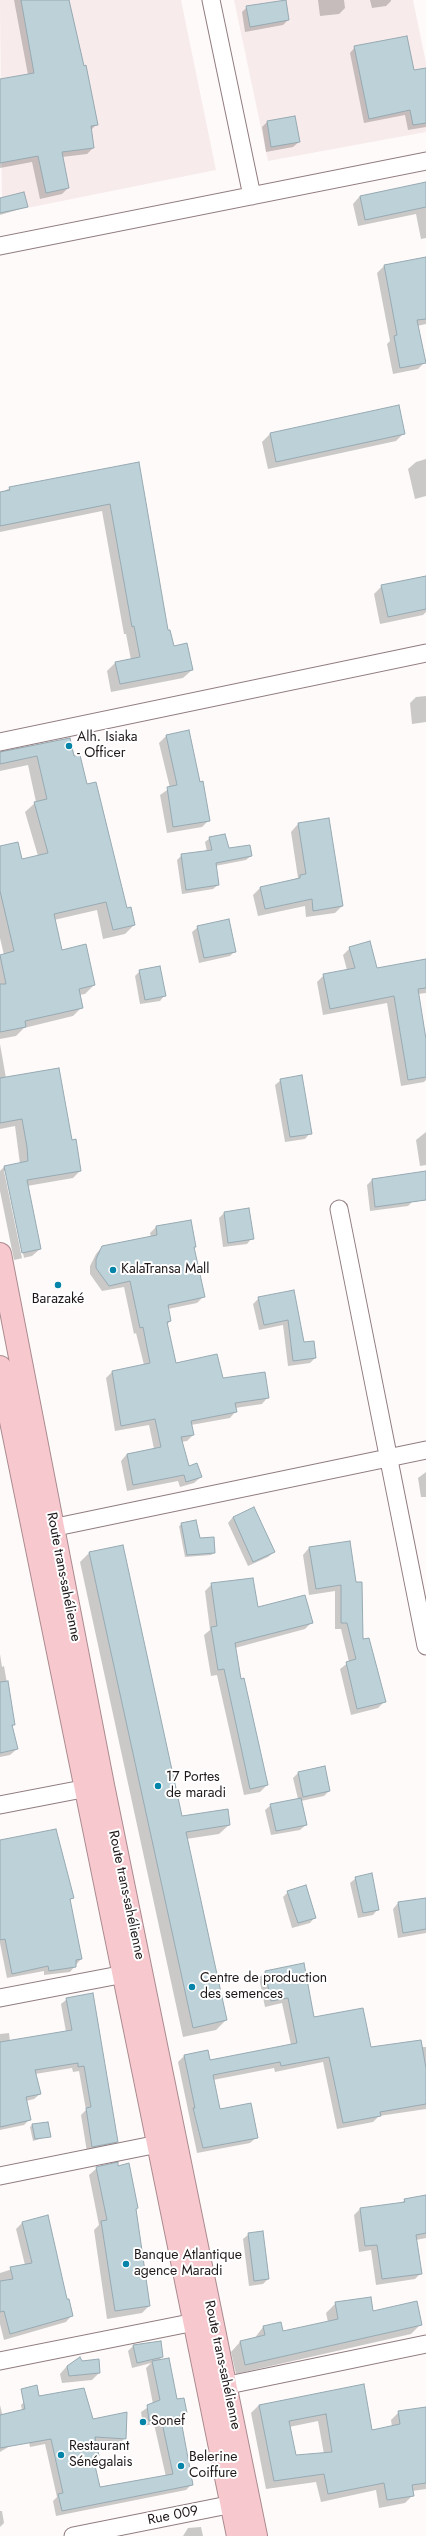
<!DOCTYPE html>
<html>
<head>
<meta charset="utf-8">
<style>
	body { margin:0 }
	canvas { display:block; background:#fefafa }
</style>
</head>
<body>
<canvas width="426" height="2536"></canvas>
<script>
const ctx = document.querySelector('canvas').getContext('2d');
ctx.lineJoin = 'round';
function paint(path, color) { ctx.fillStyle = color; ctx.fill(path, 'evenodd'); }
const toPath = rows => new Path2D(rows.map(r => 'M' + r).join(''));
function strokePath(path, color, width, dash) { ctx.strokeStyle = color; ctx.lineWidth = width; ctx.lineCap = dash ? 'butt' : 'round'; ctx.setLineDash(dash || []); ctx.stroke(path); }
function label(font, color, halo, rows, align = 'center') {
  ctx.font = font + ' Jost,sans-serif'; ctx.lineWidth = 4; ctx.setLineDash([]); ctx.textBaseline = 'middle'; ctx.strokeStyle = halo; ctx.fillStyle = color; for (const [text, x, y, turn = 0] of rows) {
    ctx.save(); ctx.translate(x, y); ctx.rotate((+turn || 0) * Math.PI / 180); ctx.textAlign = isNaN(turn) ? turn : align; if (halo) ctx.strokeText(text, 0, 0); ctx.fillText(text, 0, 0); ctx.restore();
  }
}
paint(toPath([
	[0,0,181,0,216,170,2,213],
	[234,0,413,0,426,63,426,132,268,161]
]), '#f8ebec');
paint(toPath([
	[14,0,69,0,97,124,91,130,93,148,87,154,62,157,68,188,62,194,40,199,32,162,0,168,0,80,28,75],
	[318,0,344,0,345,8,339,14,320,16],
	[370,0,391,0,391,1,386,6,372,8],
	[247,7,288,20,283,25,245,32,242,12],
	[355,47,413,71,426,69,426,127,408,130,405,115,364,123,350,53],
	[294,118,299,142,293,147,266,152,262,127,267,122],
	[426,183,426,238,421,239,416,214,358,226,353,204,360,196],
	[0,199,27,207,0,215],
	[426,258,426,324,417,326,425,362,418,369,393,374,387,344,390,341,377,273,384,266],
	[398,406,404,433,396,441,268,469,262,442,270,434],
	[426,459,426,496,415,499,408,469,416,462],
	[138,463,168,632,173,647,192,670,183,678,111,692,107,671,115,663,131,660,126,634,124,634,102,511,0,532,0,493,10,488],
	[426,583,426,612,423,615,380,624,374,594,382,586],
	[426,696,426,722,412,724,410,703,416,697],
	[188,731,209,820,202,827,167,833,160,795,170,788,159,743,166,736],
	[69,739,126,909,134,925,125,934,103,939,97,910,54,920,61,951,94,985,85,994,79,995,82,1007,73,1016,24,1028,16,1036,0,1039,0,956,4,955,0,938,0,847,21,861,38,856,25,812,36,802,28,765,0,771,0,752],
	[328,820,342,906,335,913,306,917,305,906,258,916,253,895,260,888,298,878,291,832,298,824],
	[210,838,228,849,251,856,246,860,215,866,218,885,213,889,182,894,177,860,182,855,207,852,205,842],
	[198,927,235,951,230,956,199,963,192,932],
	[350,948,376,969,426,959,426,993,418,994,426,1045,426,1080,424,1082,401,1086,387,1003,323,1015,317,982,324,975,347,970,343,955],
	[140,971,165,995,160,1001,140,1004,135,976],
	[0,1044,6,1078,71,1141,80,1171,73,1178,27,1186,40,1249,32,1256,14,1260,0,1191,0,1171,4,1167,20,1164,15,1126,0,1129],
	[4,1171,6,1171,24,1258,22,1258],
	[281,1080,310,1133,305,1139,285,1142,275,1085],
	[426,1132,426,1165,420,1166,416,1140],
	[410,1175,413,1201,408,1206,370,1211,367,1185,372,1180],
	[224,1213,252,1238,247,1244,223,1247,219,1218],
	[156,1227,194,1247,193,1248,203,1297,197,1303,168,1309,170,1321,167,1325,175,1365,268,1397,262,1404,235,1408,236,1411,230,1418,191,1425,193,1435,187,1441,181,1442,189,1467,201,1477,194,1483,180,1487,178,1481,127,1491,121,1461,127,1454,154,1449,149,1425,115,1431,106,1378,112,1372,144,1365,136,1333,134,1334,124,1287,102,1291,90,1274,90,1266,96,1254,102,1247,151,1237,150,1233],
	[293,1291,304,1343,315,1358,310,1363,288,1366,283,1325,259,1330,253,1304,259,1298],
	[426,1472,426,1497,421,1497,418,1478],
	[233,1517,274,1552,268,1557,248,1566,228,1523],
	[182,1524,199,1539,214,1553,211,1555,185,1557,179,1526],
	[349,1542,362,1641,384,1702,378,1708,351,1715,340,1669,349,1662,341,1629,335,1629,335,1591,309,1595,303,1555,309,1548],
	[89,1553,182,1817,229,1825,219,1834,186,1839,226,2020,216,2030,183,2037,80,1562],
	[212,1584,257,1609,312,1622,305,1629,235,1648,240,1680,267,1785,260,1792,244,1795,217,1675,211,1676,204,1635,210,1630,205,1591],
	[0,1654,2,1667,4,1666,14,1724,12,1727,17,1749,10,1755,0,1757],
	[298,1773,329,1791,324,1796,301,1801,306,1825,300,1830,271,1835,265,1810,271,1805,298,1799,293,1778],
	[0,1841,73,1897,70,1900,81,1959,70,1972,44,1975,44,1971,7,1978,0,1943],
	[356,1878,378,1909,373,1915,358,1918,350,1883],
	[288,1892,315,1917,310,1923,292,1928,283,1897],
	[426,1899,426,1933,398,1938,393,1909,398,1903],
	[303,1964,314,2018,370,2048,426,2047,426,2109,379,2116,373,2122,337,2129,323,2062,275,2072,274,2068,213,2080,219,2110,257,2137,250,2143,197,2153,178,2062,184,2056,209,2061,291,2045,282,2003,265,2007,259,1978,265,1972],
	[67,1999,116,2142,111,2147,87,2152,81,2115,86,2110,79,2071,73,2072,72,2068,35,2074,40,2094,34,2099,26,2101,30,2119,24,2125,0,2130,0,2034,9,2033,10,2042,66,2032,61,2004],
	[32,2125,49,2136,33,2141,30,2127],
	[97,2168,135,2210,149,2306,142,2313,107,2319,94,2230,99,2225,89,2175],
	[426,2196,426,2238,416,2240,421,2273,415,2279,376,2285,371,2250,359,2252,354,2215,360,2209,401,2203,405,2200],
	[47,2217,66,2300,72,2315,66,2322,4,2340,0,2324,0,2273,25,2265,16,2229,22,2223],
	[249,2234,268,2279,263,2284,249,2286,243,2239],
	[336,2303,421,2324,411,2334,236,2374,231,2352,240,2342,254,2339,263,2327,282,2333,328,2322,326,2313],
	[133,2346,162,2357,158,2361,177,2400,186,2413,180,2419,192,2484,186,2490,56,2516,53,2501,57,2497,45,2444,30,2447,21,2405,27,2399,92,2420,125,2438,118,2445,96,2443,98,2455,93,2460,99,2488,166,2477,154,2424,143,2426,141,2412,153,2404,146,2368,151,2363,132,2368,128,2351],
	[81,2362,99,2373,92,2380,62,2383,60,2374,67,2366],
	[363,2385,372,2431,392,2427,391,2420,399,2412,426,2408,426,2489,412,2491,413,2495,405,2503,379,2508,376,2490,321,2502,316,2482,266,2489,251,2413,259,2405],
	[318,2421,324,2454,295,2456,289,2427],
	[0,2405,10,2446,0,2452],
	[0,2511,2,2511,4,2523,0,2527],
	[201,2527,203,2536,183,2536,188,2528]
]), '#0003');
const building = toPath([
	[21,0,69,0,84,66,86,65,98,125,91,126,94,148,62,152,69,188,46,193,38,156,0,163,0,79,34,73,21,0],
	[286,0,289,20,250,27,246,6,286,0],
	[407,36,414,70,426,68,426,123,413,125,410,110,369,119,354,46,407,36],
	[295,116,300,142,271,147,267,121,295,116],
	[426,182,426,207,365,220,360,196,426,182],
	[24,192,28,207,0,213,0,198,24,192],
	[426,257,426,319,417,320,426,363,400,368,394,336,397,335,384,265,426,257],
	[399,405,405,434,276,462,270,433,399,405],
	[139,462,168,630,170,630,174,646,187,643,193,670,120,684,115,662,140,657,134,626,132,627,110,504,0,526,0,492,10,490,9,487,139,462],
	[426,576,426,609,388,617,381,585,426,576],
	[189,730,200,782,203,781,210,821,173,827,167,787,177,785,166,735,189,730],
	[70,738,74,756,80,755,87,784,96,782,127,908,131,907,135,925,113,930,106,902,54,914,62,950,86,944,95,985,79,989,83,1008,25,1021,26,1027,0,1032,0,984,6,984,0,955,14,951,0,891,0,846,18,842,22,859,48,853,34,802,47,799,37,756,0,764,0,752,70,738],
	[329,818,343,906,313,911,312,899,265,909,260,887,300,878,300,875,306,874,298,823,329,818],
	[225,834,229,848,250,845,252,856,216,863,219,885,186,890,181,854,212,850,209,837,225,834],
	[229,919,236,952,204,958,197,926,229,919],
	[370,941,377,968,426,959,426,988,418,989,426,1039,426,1077,408,1080,394,996,330,1009,323,974,355,968,349,947,370,941],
	[160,966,166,996,145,1000,139,970,160,966],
	[59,1068,72,1140,76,1139,81,1171,27,1180,41,1249,22,1253,4,1166,28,1161,27,1147,22,1119,0,1123,0,1078,59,1068],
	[302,1075,312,1134,290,1137,280,1079,302,1075],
	[426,1171,426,1200,375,1207,372,1179,426,1171],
	[249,1208,254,1239,228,1243,224,1212,249,1208],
	[191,1220,196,1247,194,1247,205,1297,168,1305,171,1321,167,1322,176,1363,217,1354,223,1378,265,1372,269,1398,235,1403,237,1412,191,1421,194,1435,181,1437,189,1466,197,1463,202,1477,186,1482,184,1475,133,1485,127,1454,161,1447,155,1419,121,1426,112,1371,150,1363,143,1327,140,1328,130,1281,109,1286,96,1268,96,1259,102,1246,157,1235,156,1226,191,1220],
	[294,1290,304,1342,314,1341,316,1358,293,1361,288,1320,264,1325,258,1297,294,1290],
	[254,1507,275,1552,253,1562,233,1517,254,1507],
	[196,1520,200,1538,214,1537,215,1553,187,1555,181,1523,196,1520],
	[350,1541,356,1582,362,1582,363,1639,369,1638,386,1702,357,1709,346,1662,356,1659,347,1623,341,1623,341,1585,316,1589,309,1547,350,1541],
	[123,1545,182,1816,228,1809,230,1825,186,1832,227,2020,193,2028,89,1552,123,1545],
	[253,1578,258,1607,305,1595,313,1623,235,1643,241,1679,244,1678,268,1785,250,1789,224,1669,218,1670,211,1627,217,1626,211,1583,253,1578],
	[8,1681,15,1725,12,1725,18,1749,0,1753,0,1682,8,1681],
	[325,1766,330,1791,303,1797,298,1772,325,1766],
	[301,1798,307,1825,276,1831,270,1804,301,1798],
	[56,1829,74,1898,70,1899,82,1959,76,1960,76,1967,49,1971,48,1966,12,1974,5,1939,0,1940,0,1840,56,1829],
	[372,1873,379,1910,363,1913,355,1877,372,1873],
	[306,1885,316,1918,298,1923,287,1891,306,1885],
	[426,1898,426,1929,403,1933,398,1902,426,1898],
	[304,1963,314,2017,363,2008,371,2047,421,2040,426,2068,426,2104,380,2112,381,2116,343,2123,329,2057,281,2066,280,2062,213,2075,220,2109,251,2103,258,2138,203,2148,193,2108,195,2108,184,2055,208,2050,210,2060,297,2043,288,1998,271,2001,265,1971,304,1963],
	[93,1993,118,2142,92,2147,86,2108,91,2107,84,2066,78,2067,78,2063,35,2070,41,2094,26,2097,31,2120,0,2127,0,2042,72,2030,66,1998,93,1993],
	[48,2122,51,2137,35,2139,32,2124,48,2122],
	[118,2162,118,2166,129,2163,138,2208,136,2209,150,2306,115,2311,101,2221,107,2220,96,2167,118,2162],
	[426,2195,426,2233,416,2235,422,2274,382,2279,377,2245,365,2246,360,2208,405,2202,404,2199,426,2195],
	[48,2215,67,2299,69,2299,73,2316,10,2334,4,2311,0,2312,0,2281,13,2279,10,2267,32,2263,22,2222,48,2215],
	[263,2231,269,2279,254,2281,248,2233,263,2231],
	[371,2297,373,2311,417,2301,422,2325,245,2365,240,2341,265,2335,263,2326,281,2322,283,2331,338,2319,335,2302,371,2297],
	[161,2341,163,2357,137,2363,133,2345,161,2341],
	[80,2357,82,2361,99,2359,100,2373,69,2376,67,2366,80,2357],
	[169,2358,177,2399,184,2398,187,2413,180,2415,193,2485,62,2511,58,2494,63,2493,51,2439,0,2448,0,2415,25,2409,21,2389,37,2385,39,2396,84,2388,93,2419,127,2412,126,2439,95,2437,99,2456,93,2457,100,2487,173,2474,161,2418,149,2421,147,2405,160,2400,152,2361,169,2358],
	[364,2384,372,2430,400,2424,398,2411,426,2407,426,2483,412,2485,414,2496,387,2500,384,2483,328,2494,324,2474,274,2481,259,2405,364,2384],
	[326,2414,332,2452,296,2455,289,2421,326,2414]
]);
paint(building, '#bdd1d9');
strokePath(building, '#97aab2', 1);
const minor = toPath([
	[211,0,252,196],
	[0,246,426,161],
	[0,742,426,653],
	[339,1209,426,1646],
	[42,1530,426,1450],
	[0,1805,98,1786],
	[0,1998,135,1972],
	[0,2176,158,2144],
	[0,2361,195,2322],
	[214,2388,426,2344],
	[73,2536,243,2502]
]);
const highway = toPath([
	[0,1254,103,1785,256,2536],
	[0,1367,238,2536]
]);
strokePath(minor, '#917d80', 19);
strokePath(highway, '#ab8b8f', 24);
strokePath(minor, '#fff', 17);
strokePath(highway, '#f7c9cf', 22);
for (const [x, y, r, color] of [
	[69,746,4,"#0484a8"],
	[113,1270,4,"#0484a8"],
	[58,1285,4,"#0484a8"],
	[158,1786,4,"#0484a8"],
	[192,1987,4,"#0484a8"],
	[126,2264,4,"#0484a8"],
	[143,2422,4,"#0484a8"],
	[61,2455,4,"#0484a8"],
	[181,2466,4,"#0484a8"]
]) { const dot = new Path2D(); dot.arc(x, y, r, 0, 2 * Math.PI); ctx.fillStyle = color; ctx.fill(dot); strokePath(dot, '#fff', 1.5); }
label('14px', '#1f1819', '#fff', [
	["Alh. Isiaka",77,738],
	["- Officer",77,754],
	["KalaTransa Mall",121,1270],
	["Barazaké",58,1300,"center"],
	["17 Portes",166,1778],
	["de maradi",166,1794],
	["Centre de production",200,1979],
	["des semences",200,1995],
	["Banque Atlantique",134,2256],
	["agence Maradi",134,2272],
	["Sonef",151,2422],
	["Restaurant",69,2447],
	["Sénégalais",69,2463],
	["Belerine",189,2458],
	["Coiffure",189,2474]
], 'left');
label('14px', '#1f1819', '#fff', [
	["Route trans-sahélienne",63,1577,79],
	["Route trans-sahélienne",126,1895,78],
	["Route trans-sahélienne",222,2365,78],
	["Rue 009",173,2516,-11]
]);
</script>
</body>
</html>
